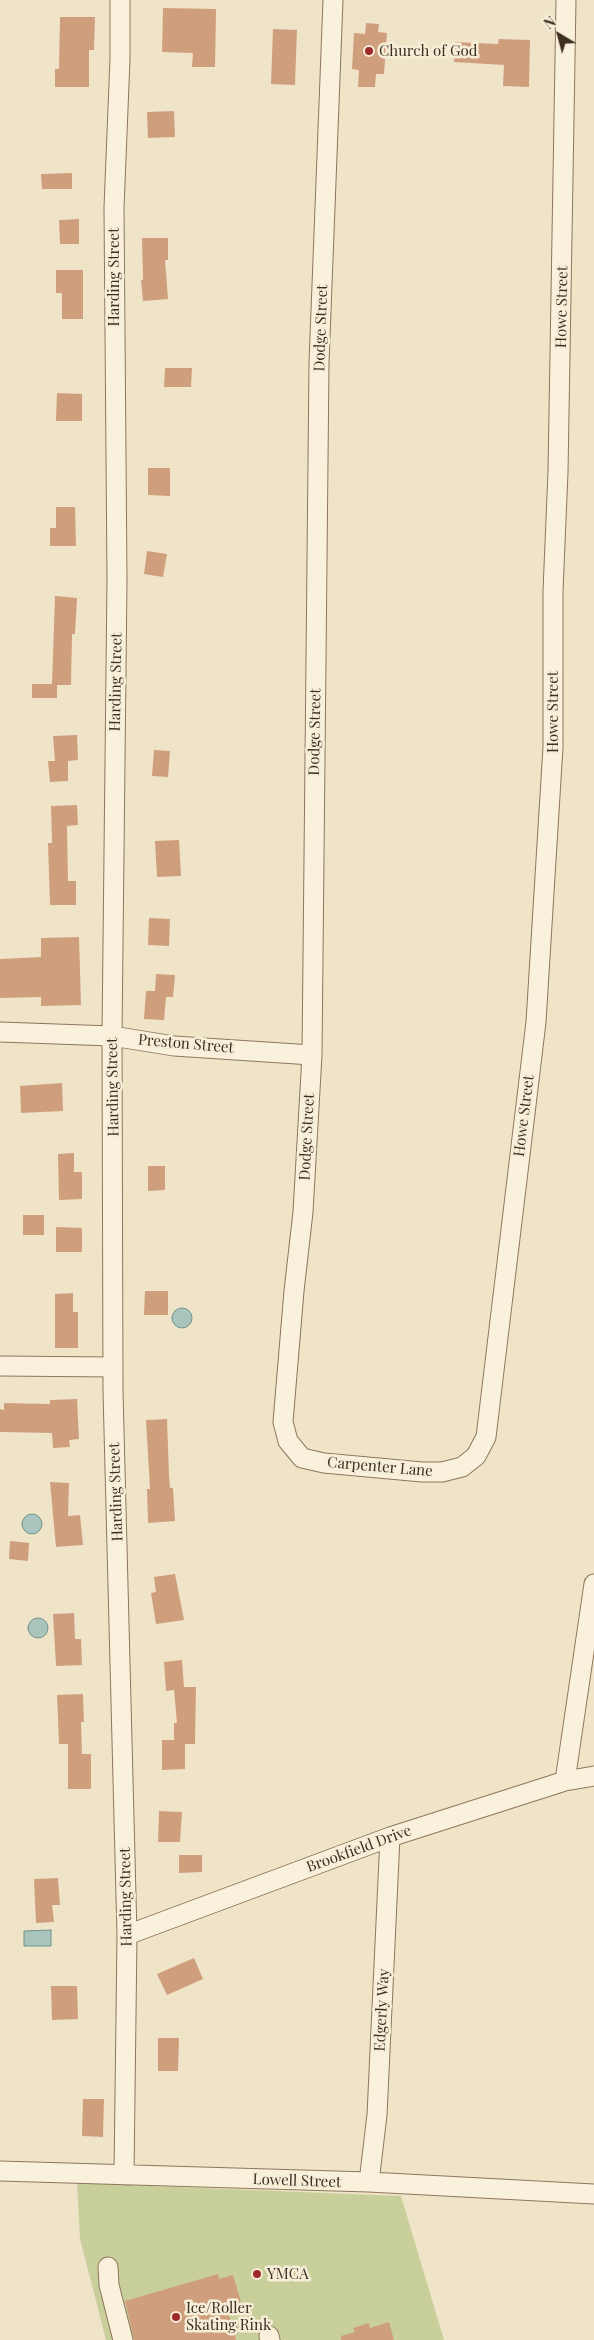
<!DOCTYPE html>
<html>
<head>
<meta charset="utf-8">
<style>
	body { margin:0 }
	#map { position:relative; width:594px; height:2340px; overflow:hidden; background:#f0e4c8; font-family:"Playfair Display",serif }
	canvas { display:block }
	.north { position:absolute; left:534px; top:10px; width:50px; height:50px; -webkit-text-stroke:4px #f7eed8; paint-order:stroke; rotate:323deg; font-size:14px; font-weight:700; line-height:20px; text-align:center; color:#3d2e20 }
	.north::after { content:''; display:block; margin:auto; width:18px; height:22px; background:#3d2e20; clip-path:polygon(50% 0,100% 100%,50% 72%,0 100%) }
</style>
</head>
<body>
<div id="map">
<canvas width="594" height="2340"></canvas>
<div class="north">N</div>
</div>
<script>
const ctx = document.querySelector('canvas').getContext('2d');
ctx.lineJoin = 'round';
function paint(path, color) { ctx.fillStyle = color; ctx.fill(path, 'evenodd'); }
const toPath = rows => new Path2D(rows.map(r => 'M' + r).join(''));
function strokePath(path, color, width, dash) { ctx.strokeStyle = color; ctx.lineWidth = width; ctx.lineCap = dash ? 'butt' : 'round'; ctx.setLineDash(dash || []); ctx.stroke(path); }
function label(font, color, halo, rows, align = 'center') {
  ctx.font = font + ' "Playfair Display",serif'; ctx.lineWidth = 5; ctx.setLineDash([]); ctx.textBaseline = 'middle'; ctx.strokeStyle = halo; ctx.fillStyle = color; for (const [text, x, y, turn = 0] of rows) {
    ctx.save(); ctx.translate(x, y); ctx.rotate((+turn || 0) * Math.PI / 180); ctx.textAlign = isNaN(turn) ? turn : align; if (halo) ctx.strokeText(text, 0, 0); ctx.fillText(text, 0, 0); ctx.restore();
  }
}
paint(toPath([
	[77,2183,401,2196,444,2340,106,2340,80,2239]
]), '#c9cf9b');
const water = toPath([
	'172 1318a10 10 0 1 1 20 0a10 10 0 1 1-20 0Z',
	'22 1524a10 10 0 1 1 20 0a10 10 0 1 1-20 0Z',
	'28 1628a10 10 0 1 1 20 0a10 10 0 1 1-20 0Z',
	[51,1930,51,1946,24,1946,24,1931,51,1930]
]);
paint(water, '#a9c4bc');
strokePath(water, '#6f938a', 1);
paint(toPath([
	[163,8,216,9,215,67,192,67,193,53,162,52],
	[60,17,95,17,94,50,89,50,89,87,55,87,55,69,59,69],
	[366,23,379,24,378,32,387,33,384,74,376,74,375,87,358,87,359,70,352,69,354,33,365,34],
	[273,29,297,30,295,85,271,84],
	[499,39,530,40,529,87,503,86,504,65,454,62,455,42,498,44],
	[174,111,175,137,148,138,147,112],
	[72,173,72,189,42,189,41,174],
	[79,219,79,244,60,244,59,220],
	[142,238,168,238,168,260,165,260,168,299,143,301,141,280,143,280],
	[56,270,83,270,83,319,62,319,62,293,56,293],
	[165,368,192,368,191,387,164,387],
	[57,393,82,394,82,421,56,421],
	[148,468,170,468,170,496,148,495],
	[56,507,75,507,76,546,50,546,50,528,56,528],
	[147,551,167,554,163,577,144,574],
	[55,596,77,598,75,634,72,634,71,685,57,685,57,698,32,698,32,684,52,684],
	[77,735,78,760,68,761,68,781,50,782,48,761,55,761,53,736],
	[154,750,170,751,168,777,152,776],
	[77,805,78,825,67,826,68,881,76,881,76,905,50,905,48,843,52,843,51,806],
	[179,840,181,876,157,877,155,841],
	[149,918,170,919,169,946,148,945],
	[79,937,81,1005,41,1006,41,997,0,998,0,959,41,957,41,938],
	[156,974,175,975,173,997,166,997,164,1020,144,1019,146,991,155,991],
	[62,1083,63,1111,21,1113,20,1086],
	[74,1153,74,1172,82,1172,82,1199,59,1200,58,1154],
	[148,1166,165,1166,165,1190,148,1191],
	[23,1215,44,1215,44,1235,23,1235],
	[56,1227,82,1228,82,1252,56,1252],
	[145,1291,168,1291,168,1315,144,1315],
	[73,1293,73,1312,78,1312,78,1348,55,1348,55,1294],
	[77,1399,79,1439,69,1440,70,1447,53,1448,52,1433,0,1432,0,1409,4,1410,4,1403,50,1404,50,1400],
	[167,1419,169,1475,170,1488,173,1488,175,1521,148,1523,147,1489,150,1489,146,1420],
	[50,1482,69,1483,68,1516,80,1515,83,1545,56,1547],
	[10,1541,29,1543,28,1561,9,1559],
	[175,1574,184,1620,156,1624,151,1593,156,1592,154,1577],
	[74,1613,75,1639,81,1639,82,1665,56,1666,53,1614],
	[182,1660,184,1687,196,1687,195,1744,185,1744,185,1769,162,1770,162,1740,174,1740,174,1723,177,1723,174,1690,166,1691,164,1662],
	[83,1694,84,1722,81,1722,82,1754,91,1754,91,1789,68,1789,68,1744,59,1744,57,1695],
	[159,1811,182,1812,180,1842,158,1842],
	[179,1855,202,1855,202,1872,179,1873],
	[58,1878,60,1905,52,1905,54,1922,36,1923,34,1879],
	[194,1958,203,1979,167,1995,157,1974],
	[51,1986,77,1986,78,2019,52,2020],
	[158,2038,179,2038,178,2071,158,2071],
	[83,2099,104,2099,103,2137,82,2136],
	[218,2274,219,2279,233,2275,241,2302,227,2307,236,2340,134,2340,125,2301],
	[389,2322,394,2340,341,2340,341,2336,355,2332,353,2328,369,2323,370,2328]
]), '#cf9f7d');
const minor = toPath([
	[120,0,120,59,114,208,117,579,112,1036,113,1391,127,1935,124,2175],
	[333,0,319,363,312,1055,303,1212,294,1291,283,1422,288,1441,302,1458,324,1463,422,1472,442,1472,462,1467,476,1456,486,1437,536,1022,553,747,553,591,558,472,566,0],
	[0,1032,112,1036,174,1046,312,1055],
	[0,1366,113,1367],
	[565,1781,594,1584],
	[127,1935,390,1837,565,1781,594,1776],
	[0,2171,369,2182,594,2194],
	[369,2182,377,2115,390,1837],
	[108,2267,109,2285,123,2340],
	[269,2336,270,2340]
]);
strokePath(minor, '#8d765c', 21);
strokePath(toPath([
	[233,2328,259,2321]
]), '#8d765c', 3, [4, 2.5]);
strokePath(minor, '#faf1dc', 19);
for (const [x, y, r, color] of [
	[369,51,5,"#9e2a2b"],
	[257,2274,5,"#9e2a2b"],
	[176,2317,5,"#9e2a2b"]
]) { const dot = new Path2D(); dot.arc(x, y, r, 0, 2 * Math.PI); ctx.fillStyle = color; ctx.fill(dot); strokePath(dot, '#f7eed8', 2); }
label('15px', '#3d2e20', '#f7eed8', [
	["Church of God",379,51],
	["YMCA",267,2274],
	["Ice/Roller",186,2308],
	["Skating Rink",186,2325]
], 'left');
label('15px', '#3d2e20', '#f7eed8', [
	["Harding Street",114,277,-90],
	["Howe Street",562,307,-89],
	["Dodge Street",321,328,-88],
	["Harding Street",116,682,-89],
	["Howe Street",553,712,-90],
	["Dodge Street",315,732,-89],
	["Preston Street",186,1044,5],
	["Harding Street",113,1087,-91],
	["Howe Street",524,1116,-83],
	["Dodge Street",307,1137,-87],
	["Carpenter Lane",380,1467,5],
	["Harding Street",116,1492,-92],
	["Brookfield Drive",359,1849,-20],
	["Harding Street",126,1897,-91],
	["Edgerly Way",382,2010,-87],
	["Lowell Street",297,2181,2]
]);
</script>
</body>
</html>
